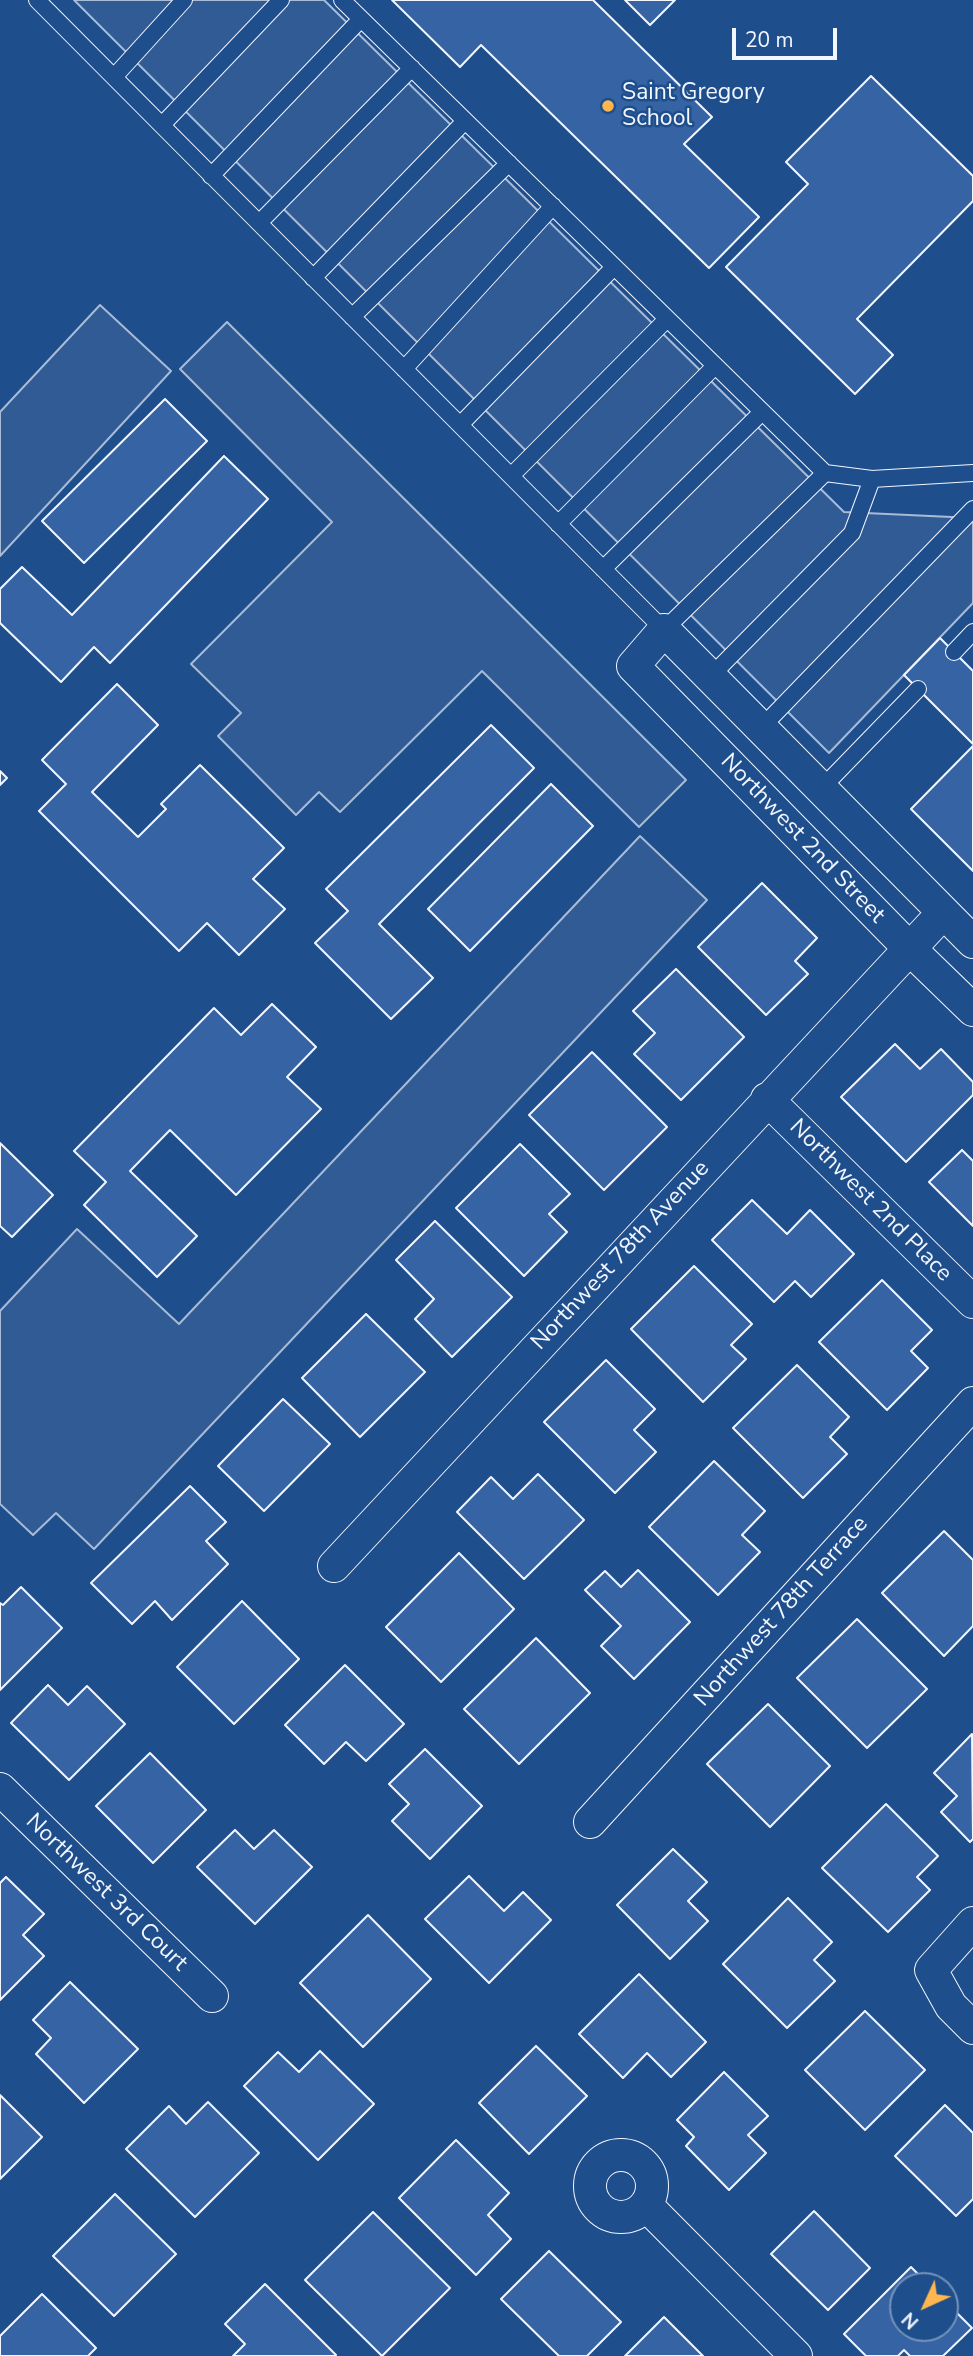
<!DOCTYPE html>
<html>
<head>
<meta charset="utf-8">
<style>
	body { margin:0 }
	#map { position:relative; width:973px; height:2356px; overflow:hidden; background:#1f4e8c; font-family:"Nunito Sans",sans-serif }
	canvas { display:block }
	.north { position:absolute; left:889px; top:2272px; width:70px; height:70px; box-sizing:border-box; background:#1f4e8c; border:2px solid #7391ba; border-radius:50%; rotate:225deg; font-size:19px; font-weight:700; line-height:28px; text-align:center; color:#f2f6ff }
	.north::after { content:''; display:block; margin:auto; width:24px; height:32px; background:#ffb74d; clip-path:polygon(50% 0,100% 100%,50% 72%,0 100%) }
	.scale { position:absolute; left:732px; top:28px; width:105px; height:32px; box-sizing:border-box; border:4px solid #f2f6ff; border-top:0; padding-left:9px; font-size:21px; line-height:24px; white-space:nowrap; color:#f2f6ff; -webkit-text-stroke:5px #1f4e8c; paint-order:stroke }
</style>
</head>
<body>
<div id="map">
<canvas width="973" height="2356"></canvas>
<div class="north">N</div>
<div class="scale">20 m</div>
</div>
<script>
const ctx = document.querySelector('canvas').getContext('2d');
ctx.lineJoin = 'round';
function paint(path, color) { ctx.fillStyle = color; ctx.fill(path, 'evenodd'); }
const toPath = rows => new Path2D(rows.map(r => 'M' + r).join(''));
function strokePath(path, color, width, dash) { ctx.strokeStyle = color; ctx.lineWidth = width; ctx.lineCap = dash ? 'butt' : 'round'; ctx.setLineDash(dash || []); ctx.stroke(path); }
function label(font, color, halo, rows, align = 'center') {
  ctx.font = font + ' "Nunito Sans",sans-serif'; ctx.lineWidth = 5; ctx.setLineDash([]); ctx.textBaseline = 'middle'; ctx.strokeStyle = halo; ctx.fillStyle = color; for (const [text, x, y, turn = 0] of rows) {
    ctx.save(); ctx.translate(x, y); ctx.rotate((+turn || 0) * Math.PI / 180); ctx.textAlign = isNaN(turn) ? turn : align; if (halo) ctx.strokeText(text, 0, 0); ctx.fillText(text, 0, 0); ctx.restore();
  }
}
const parking = toPath([
	[74,0,324,0,844,512,973,518,973,603,829,753,74,0],
	[100,305,171,371,0,556,0,412,100,305],
	[227,322,686,780,639,827,482,671,340,812,319,792,296,815,218,736,241,713,191,664,332,522,180,369,227,322],
	[640,836,707,900,94,1549,56,1513,33,1535,0,1504,0,1311,77,1229,179,1324,640,836]
]);
paint(parking, '#305b95');
strokePath(parking, '#a8bbd7', 2);
const building = toPath([
	[392,0,593,0,712,117,684,144,759,217,709,268,481,45,460,67,392,0],
	[625,0,675,0,650,25,625,0],
	[871,76,973,176,973,201,857,319,893,355,855,394,726,267,808,184,786,162,871,76],
	[165,399,207,441,84,563,42,521,165,399],
	[224,456,268,499,110,663,94,647,61,682,0,623,0,589,22,567,72,615,224,456],
	[940,638,973,671,973,744,904,675,940,638],
	[117,684,158,725,92,792,138,837,166,809,161,804,200,765,284,848,253,879,285,909,239,955,207,923,179,951,39,811,66,784,42,760,117,684],
	[491,725,534,768,379,924,433,978,391,1019,315,943,348,911,326,889,491,725],
	[973,746,973,871,911,809,973,746],
	[0,771,7,778,0,785,0,771],
	[551,784,593,826,470,951,428,909,551,784],
	[762,883,817,938,795,961,808,974,766,1015,698,947,762,883],
	[676,969,744,1037,681,1100,634,1054,655,1033,633,1011,676,969],
	[272,1004,316,1047,287,1077,321,1109,236,1195,170,1130,130,1171,197,1236,157,1277,84,1205,106,1182,74,1151,214,1008,241,1035,272,1004],
	[895,1044,920,1069,941,1049,973,1082,973,1095,906,1162,841,1097,895,1044],
	[592,1052,667,1127,604,1190,529,1115,592,1052],
	[0,1143,53,1195,12,1237,0,1226,0,1143],
	[520,1144,570,1194,549,1214,567,1232,524,1276,456,1208,520,1144],
	[962,1150,973,1161,973,1226,929,1182,962,1150],
	[752,1200,787,1234,810,1210,854,1254,811,1297,795,1281,774,1302,712,1240,752,1200],
	[435,1221,512,1297,452,1357,415,1319,434,1299,396,1260,435,1221],
	[694,1266,752,1324,731,1345,746,1359,703,1402,631,1329,694,1266],
	[882,1280,932,1330,911,1351,928,1368,887,1410,819,1342,882,1280],
	[366,1314,425,1372,360,1437,302,1378,366,1314],
	[606,1360,655,1409,634,1430,656,1452,615,1493,544,1422,606,1360],
	[797,1365,849,1417,830,1437,847,1454,803,1498,733,1428,797,1365],
	[283,1399,330,1444,264,1511,218,1466,283,1399],
	[714,1461,765,1511,742,1535,760,1552,718,1595,649,1527,714,1461],
	[538,1474,584,1520,524,1579,457,1512,491,1477,513,1499,538,1474],
	[190,1486,226,1522,206,1541,228,1564,172,1620,155,1601,132,1624,91,1583,190,1486],
	[944,1531,973,1560,973,1626,944,1656,882,1593,944,1531],
	[459,1553,514,1609,441,1682,386,1627,459,1553],
	[638,1570,690,1622,634,1679,601,1646,621,1626,585,1590,605,1571,621,1587,638,1570],
	[21,1587,62,1628,0,1690,0,1603,3,1605,21,1587],
	[242,1601,299,1659,234,1724,177,1667,242,1601],
	[857,1619,927,1689,867,1748,797,1678,857,1619],
	[536,1638,590,1693,519,1764,464,1709,536,1638],
	[345,1665,404,1724,366,1761,346,1742,324,1764,285,1725,345,1665],
	[48,1685,68,1705,87,1686,125,1724,69,1780,11,1723,48,1685],
	[768,1704,830,1766,770,1827,707,1764,768,1704],
	[972,1734,973,1839,970,1842,941,1812,957,1796,934,1773,972,1734],
	[425,1749,482,1806,430,1859,392,1821,409,1804,389,1784,425,1749],
	[150,1753,206,1810,153,1863,96,1806,150,1753],
	[886,1804,938,1856,917,1877,930,1890,888,1932,822,1868,886,1804],
	[235,1830,254,1849,274,1830,312,1867,255,1924,197,1867,235,1830],
	[673,1849,707,1882,688,1901,708,1921,670,1959,617,1905,673,1849],
	[469,1876,504,1911,523,1892,551,1920,489,1983,425,1919,469,1876],
	[6,1877,44,1914,23,1935,44,1956,0,2000,0,1883,6,1877],
	[788,1898,832,1942,814,1960,835,1981,787,2028,723,1964,788,1898],
	[368,1915,431,1979,363,2047,300,1983,368,1915],
	[639,1974,706,2042,671,2077,647,2053,623,2078,579,2034,639,1974],
	[70,1982,138,2049,84,2103,36,2054,51,2038,33,2020,70,1982],
	[865,2011,925,2070,865,2130,805,2070,865,2011],
	[536,2046,587,2096,529,2154,479,2103,536,2046],
	[320,2051,374,2104,318,2160,244,2086,278,2052,299,2072,320,2051],
	[724,2072,768,2116,748,2135,766,2153,729,2190,686,2146,694,2137,677,2120,724,2072],
	[0,2095,42,2137,0,2179,0,2095],
	[208,2102,259,2153,195,2217,126,2149,169,2106,186,2124,208,2102],
	[945,2105,973,2133,973,2199,956,2216,895,2156,945,2105],
	[456,2140,509,2193,488,2215,511,2239,476,2275,399,2198,456,2140],
	[115,2194,176,2254,114,2316,53,2256,115,2194],
	[814,2211,870,2268,828,2310,771,2254,814,2211],
	[373,2212,450,2288,382,2356,305,2280,373,2212],
	[549,2251,621,2322,587,2356,559,2356,501,2299,549,2251],
	[911,2267,930,2286,903,2286,903,2328,945,2328,945,2301,972,2328,943,2356,910,2356,904,2350,898,2356,866,2356,844,2334,911,2267],
	[265,2284,336,2355,335,2356,233,2356,245,2344,225,2324,265,2284],
	[42,2294,96,2348,88,2356,0,2356,0,2336,42,2294],
	[664,2317,703,2356,625,2356,664,2317]
]);
paint(building, '#3563a3');
strokePath(building, '#f2f6ff', 2);
const lane = toPath([
	[37,0,664,630,825,473],
	[342,0,825,473,872,479,973,473],
	[114,77,184,0],
	[162,125,281,0],
	[211,176,361,19],
	[259,223,412,68],
	[313,278,465,121],
	[352,317,509,163],
	[404,369,553,206],
	[460,425,614,267],
	[511,476,667,319],
	[558,524,715,366],
	[603,569,762,412],
	[954,652,973,632],
	[710,677,852,533,872,479],
	[761,728,973,509],
	[820,790,918,689]
]);
const street = toPath([
	[973,942,664,630,633,666,909,948,973,1010],
	[767,1099,973,1302],
	[334,1566,943,913],
	[0,1789,212,1996],
	[590,1822,973,1403],
	[973,1923,931,1970,951,2006,973,2028],
	'590 2186a31 31 0 1 1 62 0a31 31 0 1 1-62 0Z',
	[646,2205,796,2356]
]);
strokePath(lane, '#f2f6ff', 18);
strokePath(street, '#f2f6ff', 34);
strokePath(lane, '#1f4e8c', 16);
strokePath(street, '#1f4e8c', 32);
for (const [x, y, r, color] of [
	[608,106,7,"#ffb74d"]
]) { const dot = new Path2D(); dot.arc(x, y, r, 0, 2 * Math.PI); ctx.fillStyle = color; ctx.fill(dot); strokePath(dot, '#1f4e8c', 2.5); }
label('23px', '#f2f6ff', '#1f4e8c', [
	["Saint Gregory",622,93],
	["School",622,119]
], 'left');
label('23px', '#f2f6ff', '#1f4e8c', [
	["Northwest 2nd Street",802,839,46],
	["Northwest 2nd Place",870,1201,45],
	["Northwest 78th Avenue",621,1256,-47],
	["Northwest 78th Terrace",782,1612,-48],
	["Northwest 3rd Court",106,1893,44]
]);
</script>
</body>
</html>
